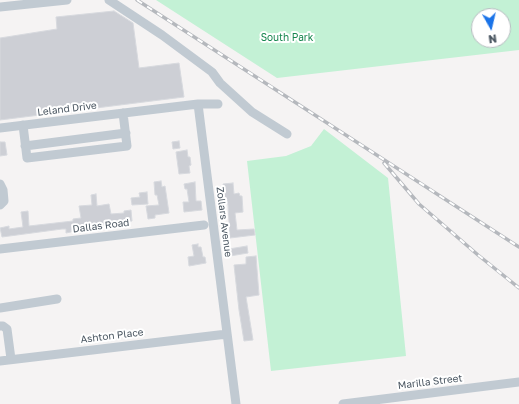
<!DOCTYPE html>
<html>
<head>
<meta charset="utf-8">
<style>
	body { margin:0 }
	#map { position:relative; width:519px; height:404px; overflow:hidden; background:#f5f3f3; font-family:"Golos Text",sans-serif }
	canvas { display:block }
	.north { position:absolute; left:471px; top:8px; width:40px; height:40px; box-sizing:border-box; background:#fff; border:1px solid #b7bbc0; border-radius:50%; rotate:172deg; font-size:11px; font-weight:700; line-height:16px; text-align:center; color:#4a5661 }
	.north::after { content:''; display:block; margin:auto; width:14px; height:18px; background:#1a73e8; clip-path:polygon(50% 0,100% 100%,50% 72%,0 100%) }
</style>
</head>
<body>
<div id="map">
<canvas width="519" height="404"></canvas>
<div class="north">N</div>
</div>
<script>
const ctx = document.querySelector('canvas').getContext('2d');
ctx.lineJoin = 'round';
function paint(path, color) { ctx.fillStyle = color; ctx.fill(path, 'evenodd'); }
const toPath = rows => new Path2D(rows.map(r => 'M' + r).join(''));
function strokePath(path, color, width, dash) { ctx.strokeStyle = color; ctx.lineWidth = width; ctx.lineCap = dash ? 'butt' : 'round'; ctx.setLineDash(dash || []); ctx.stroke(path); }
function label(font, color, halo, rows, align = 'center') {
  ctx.font = font + ' "Golos Text",sans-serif'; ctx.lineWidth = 4; ctx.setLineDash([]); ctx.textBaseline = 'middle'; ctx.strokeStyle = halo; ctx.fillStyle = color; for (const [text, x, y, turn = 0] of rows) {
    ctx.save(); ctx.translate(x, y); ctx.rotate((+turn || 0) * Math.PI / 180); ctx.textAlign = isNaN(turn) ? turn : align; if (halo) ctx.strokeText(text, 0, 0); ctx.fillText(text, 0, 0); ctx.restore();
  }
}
paint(toPath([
	[156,0,519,0,519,50,277,78],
	[479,16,503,16,503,40,479,40],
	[324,129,388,178,406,356,271,371,247,161,286,156,311,146]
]), '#c3f1d5');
const building = toPath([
	[114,11,133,23,139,68,179,63,184,97,0,120,0,38,57,29,56,17,114,11],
	[179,141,180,148,173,149,172,142,179,141],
	[0,142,5,142,7,155,0,156,0,142],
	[187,150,188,157,190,157,191,165,189,166,190,173,179,174,176,152,187,150],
	[161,181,162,187,165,186,169,213,155,215,155,218,148,219,146,206,159,205,157,195,155,195,154,182,161,181],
	[195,182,196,201,201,201,202,210,184,212,183,202,189,202,187,189,185,189,184,184,195,182],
	[233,183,234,194,239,193,240,196,242,196,243,212,235,213,237,230,254,229,255,235,230,238,228,205,227,199,225,199,223,184,233,183],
	[147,192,148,204,132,205,131,198,140,197,139,193,147,192],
	[96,194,97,206,109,204,111,214,124,213,124,211,131,210,132,221,71,230,71,232,66,233,66,229,62,229,2,237,0,228,9,226,9,229,23,227,21,212,28,211,29,226,73,221,73,219,81,218,79,206,92,205,91,195,96,194],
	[198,244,198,247,201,247,203,257,205,257,206,263,189,266,188,257,194,256,192,245,198,244],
	[247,246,248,253,230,256,229,249,247,246],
	[256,256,259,295,246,297,253,340,244,341,239,310,234,265,246,264,246,257,256,256]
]);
paint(building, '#cdcfd5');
strokePath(building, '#d7d9de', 1);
strokePath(toPath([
	[109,0,162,35,212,72,220,83,252,112,287,134],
	[0,7,67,0],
	[198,104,218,104],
	[23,125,27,158,127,146,123,113],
	[0,128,198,104,236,404],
	[25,146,126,133],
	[0,184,3,190,4,201,0,205],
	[0,249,204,225],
	[0,308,57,299],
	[0,326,3,326,7,329,11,359],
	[0,361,227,334],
	[343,404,519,382]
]), '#c1cad2', 9);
const rail = toPath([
	[137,0,519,247],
	[384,163,419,204,478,255,519,288]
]);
strokePath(rail, '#b5b8bd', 3.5);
strokePath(rail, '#fff', 2, [6]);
label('10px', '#17864f', '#fff', [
	["South Park",287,38]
]);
label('10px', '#4a5661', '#fff', [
	["Leland Drive",67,109,-7],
	["Zollars Avenue",224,222,83],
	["Dallas Road",101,226,-7],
	["Ashton Place",112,336,-7],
	["Marilla Street",430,382,-7]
]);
</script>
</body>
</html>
